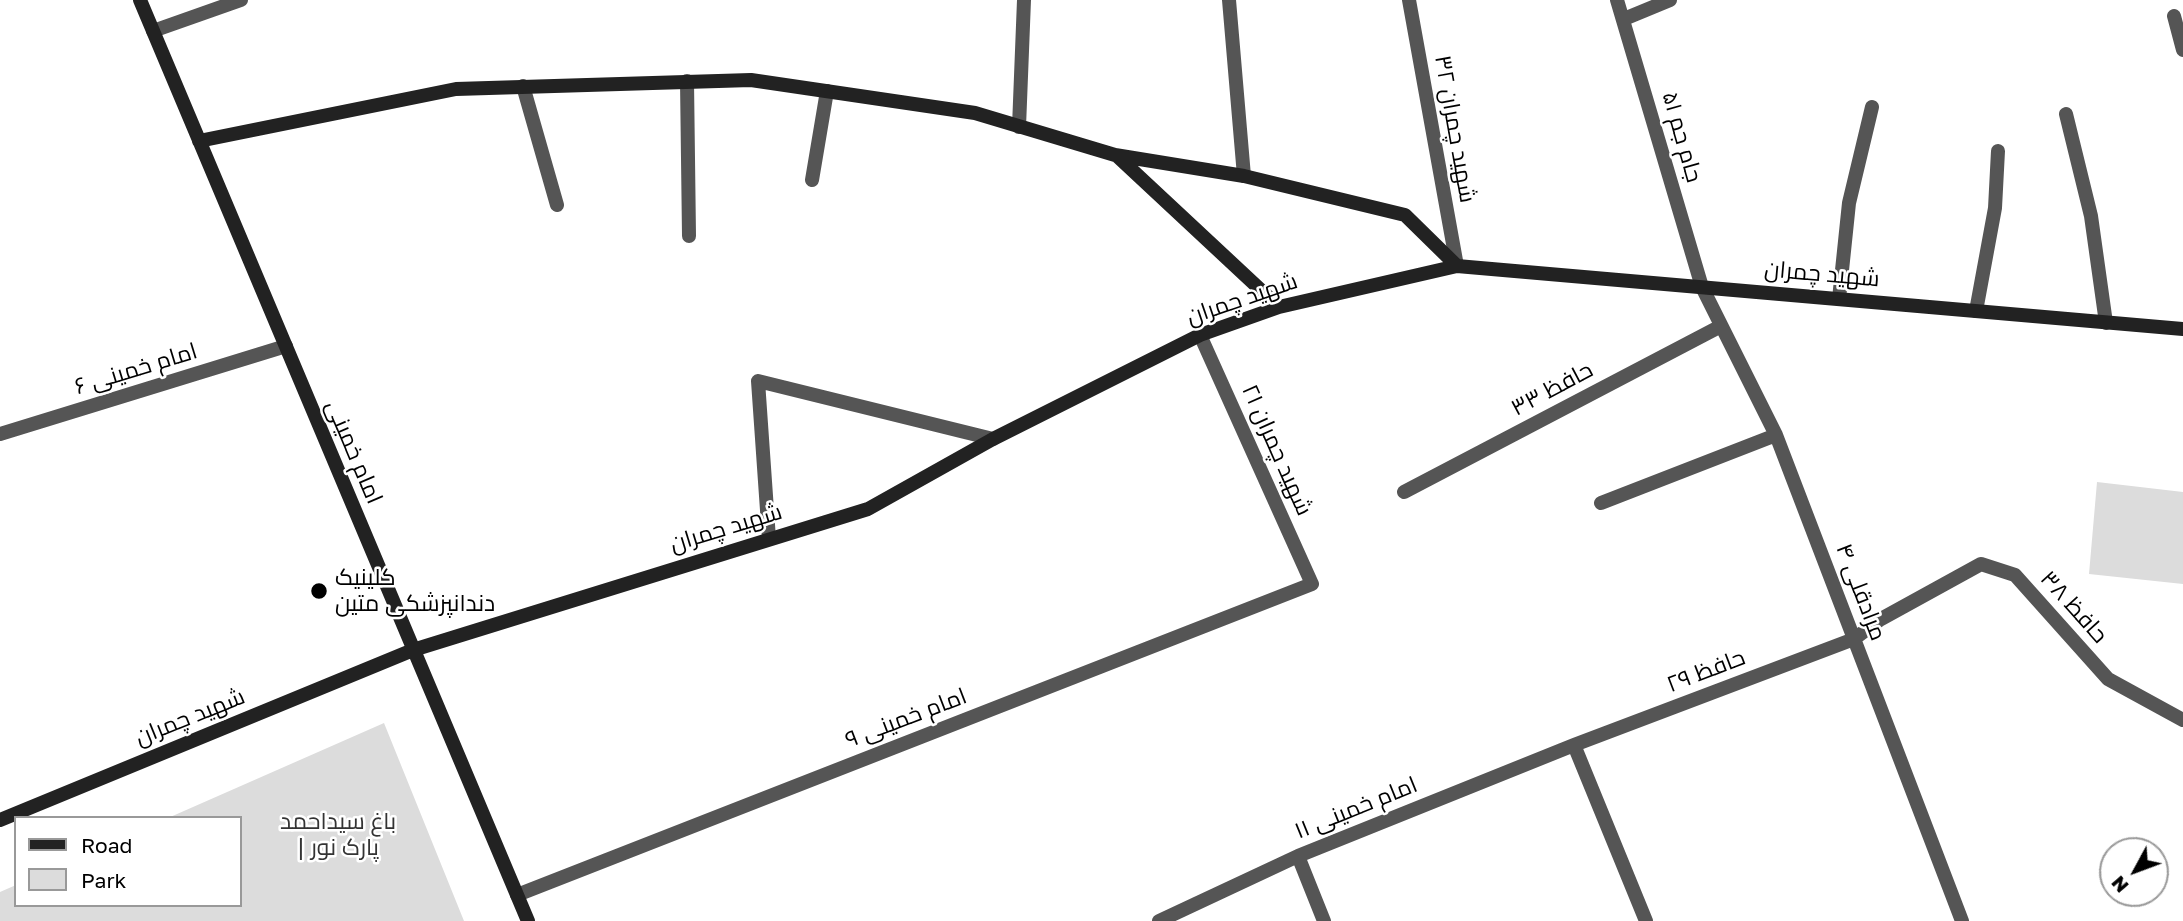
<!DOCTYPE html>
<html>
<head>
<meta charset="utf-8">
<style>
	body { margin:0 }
	#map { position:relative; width:2183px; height:921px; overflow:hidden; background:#fff; font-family:"Golos Text",sans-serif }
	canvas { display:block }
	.legend { position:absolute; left:14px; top:816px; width:228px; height:91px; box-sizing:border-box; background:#fff; border:2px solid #999; margin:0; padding:9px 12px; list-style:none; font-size:21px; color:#000 }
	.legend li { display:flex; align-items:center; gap:14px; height:35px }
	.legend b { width:35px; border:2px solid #999 }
	.north { position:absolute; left:2099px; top:837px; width:70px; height:70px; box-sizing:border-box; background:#fff; border:2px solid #999; border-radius:50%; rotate:229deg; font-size:19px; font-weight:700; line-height:28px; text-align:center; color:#000 }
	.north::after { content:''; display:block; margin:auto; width:24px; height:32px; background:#000; clip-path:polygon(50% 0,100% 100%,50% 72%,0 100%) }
</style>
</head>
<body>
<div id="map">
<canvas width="2183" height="921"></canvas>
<ul class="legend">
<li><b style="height:9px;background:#222"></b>Road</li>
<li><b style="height:19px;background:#dcdcdc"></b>Park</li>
</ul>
<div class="north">N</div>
</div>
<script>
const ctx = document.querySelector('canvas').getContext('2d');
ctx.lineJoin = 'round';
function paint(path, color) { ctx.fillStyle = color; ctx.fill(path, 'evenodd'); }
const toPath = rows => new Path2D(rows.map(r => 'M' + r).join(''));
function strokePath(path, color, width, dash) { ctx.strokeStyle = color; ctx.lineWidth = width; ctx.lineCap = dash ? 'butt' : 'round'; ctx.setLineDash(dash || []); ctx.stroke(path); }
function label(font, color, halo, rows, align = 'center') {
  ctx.font = font + ' "Golos Text",Cairo,sans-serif'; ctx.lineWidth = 5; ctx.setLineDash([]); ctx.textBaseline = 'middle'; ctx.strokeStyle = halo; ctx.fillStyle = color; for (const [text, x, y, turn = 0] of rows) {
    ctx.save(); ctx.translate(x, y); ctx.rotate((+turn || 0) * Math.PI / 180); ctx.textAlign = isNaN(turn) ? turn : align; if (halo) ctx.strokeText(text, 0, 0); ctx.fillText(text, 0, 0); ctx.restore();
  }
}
paint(toPath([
	[2097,482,2183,492,2183,584,2089,574],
	[384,723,464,921,0,921,0,892,16,885,16,905,240,905,240,818,168,818]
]), '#dcdcdc');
strokePath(toPath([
	[2174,16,2183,50],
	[2066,114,2091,216,2106,323],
	[1839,299,1849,203,1872,107],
	[1976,311,1995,208,1998,151]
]), '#555', 14);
strokePath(toPath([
	[1229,0,1244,176],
	[1409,0,1457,266],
	[1617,0,1702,287,1776,435,1962,921],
	[1624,19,1670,0],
	[153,31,241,0],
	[687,81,689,236],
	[523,86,557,205],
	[1019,127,1024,0],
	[812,180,827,91],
	[0,434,286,346],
	[1404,492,1721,326],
	[1601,503,1776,435],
	[769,539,758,381,993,439],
	[1574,745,1646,921],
	[1298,856,1324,921],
	[517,895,1312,584,1200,335],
	[1159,921,1298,856,1574,745,1854,639,1881,619,1981,564,2015,575,2108,679,2183,720]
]), '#555', 14);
strokePath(toPath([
	[140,0,528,921],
	[199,141,456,89,751,80,975,113,1115,155,1244,176,1405,215,1457,266,2183,329],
	[1116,155,1279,307],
	[0,820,413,650,868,509,993,439,1200,335,1279,307,1457,266]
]), '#222', 14);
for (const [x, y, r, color] of [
	[319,591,9,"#000"]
]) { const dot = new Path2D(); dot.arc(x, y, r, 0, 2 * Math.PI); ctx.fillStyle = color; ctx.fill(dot); strokePath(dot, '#fff', 2.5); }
label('23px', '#000', '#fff', [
	["شهید چمران ۳۲",1455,129,80],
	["جام جم ۵۱",1682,137,74],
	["شهید چمران",1822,274,5],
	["شهید چمران",1242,299,-19],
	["امام خمینی ۶",136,369,-17],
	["حافظ ۳۳",1552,389,-28],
	["شهید چمران ۲۱",1277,450,66],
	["امام خمینی",354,452,67],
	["شهید چمران",726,528,-17],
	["مرادقلی ۴",1861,592,69],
	["حافظ ۳۸",2074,607,48],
	["حافظ ۲۹",1706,671,-21],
	["شهید چمران",190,717,-22],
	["امام خمینی ۹",906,718,-21],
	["امام خمینی ۱۱",1356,808,-22]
]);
label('23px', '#000', '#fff', [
	["کلینیک",335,578],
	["دندانپزشکی متین",335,604]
], 'left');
label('23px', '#333', '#fff', [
	["باغ سیداحمد",338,822],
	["| پارک نور",338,848]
]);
</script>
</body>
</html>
